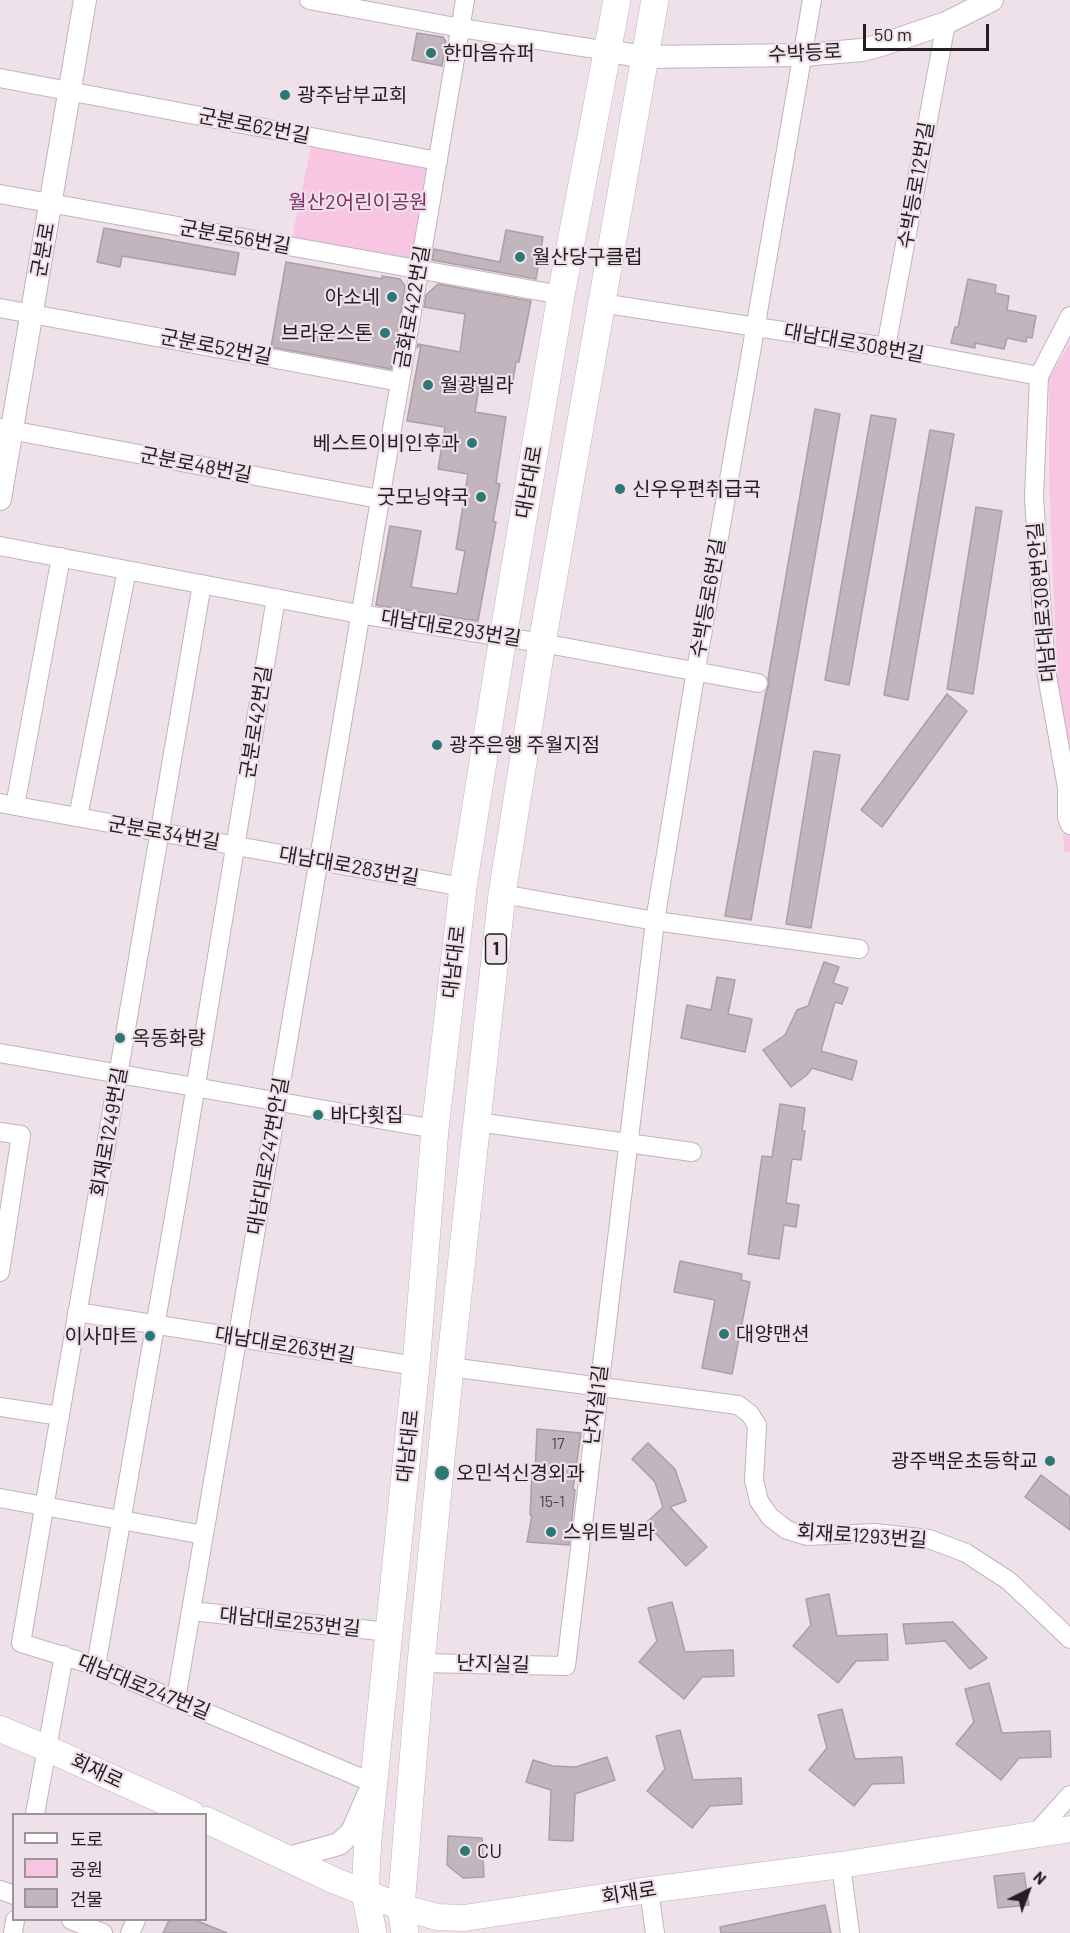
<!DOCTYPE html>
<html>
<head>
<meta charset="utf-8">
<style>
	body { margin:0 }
	#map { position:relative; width:1070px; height:1933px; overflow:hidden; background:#efe1e9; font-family:Barlow,"Noto Sans KR",sans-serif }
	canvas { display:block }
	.legend { position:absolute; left:12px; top:1813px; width:195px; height:108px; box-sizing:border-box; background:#efe1e9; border:2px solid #9d9399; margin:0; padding:8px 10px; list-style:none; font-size:18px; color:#231e21 }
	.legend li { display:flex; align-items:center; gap:12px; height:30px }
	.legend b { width:30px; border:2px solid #9d9399 }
	.north { position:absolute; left:998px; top:1861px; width:60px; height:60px; -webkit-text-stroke:4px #efe1e9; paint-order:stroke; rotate:42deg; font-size:16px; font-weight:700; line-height:24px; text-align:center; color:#231e21 }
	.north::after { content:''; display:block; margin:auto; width:21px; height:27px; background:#231e21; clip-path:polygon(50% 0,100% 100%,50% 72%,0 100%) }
	.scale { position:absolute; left:863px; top:24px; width:126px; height:27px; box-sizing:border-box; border:3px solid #231e21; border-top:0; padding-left:8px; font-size:18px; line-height:21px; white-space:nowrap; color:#231e21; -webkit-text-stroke:4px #efe1e9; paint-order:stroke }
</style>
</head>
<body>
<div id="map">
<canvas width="1070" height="1933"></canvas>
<ul class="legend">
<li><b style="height:8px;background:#fff"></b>도로</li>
<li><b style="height:16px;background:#f8c6e3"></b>공원</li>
<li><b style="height:16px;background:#c3b5bd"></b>건물</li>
</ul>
<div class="north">N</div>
<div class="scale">50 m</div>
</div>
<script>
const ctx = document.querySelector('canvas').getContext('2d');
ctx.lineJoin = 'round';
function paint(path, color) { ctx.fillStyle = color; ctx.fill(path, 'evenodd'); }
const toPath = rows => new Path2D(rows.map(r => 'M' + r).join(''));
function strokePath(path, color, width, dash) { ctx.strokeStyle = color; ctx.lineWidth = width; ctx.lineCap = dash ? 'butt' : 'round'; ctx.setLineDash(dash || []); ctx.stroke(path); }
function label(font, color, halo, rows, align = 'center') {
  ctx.font = font + ' Barlow,"Noto Sans KR",sans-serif'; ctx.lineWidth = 4.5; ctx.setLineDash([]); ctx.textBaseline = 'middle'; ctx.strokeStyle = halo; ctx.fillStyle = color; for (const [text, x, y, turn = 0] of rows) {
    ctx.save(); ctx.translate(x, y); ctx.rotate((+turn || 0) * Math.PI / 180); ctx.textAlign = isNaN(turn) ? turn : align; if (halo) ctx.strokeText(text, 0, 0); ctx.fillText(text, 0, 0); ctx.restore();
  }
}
paint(toPath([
	[313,137,438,161,419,270,290,247],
	[1070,343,1070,852,1064,851,1049,478,1049,378]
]), '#f8c6e3');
const building = toPath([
	[417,33,443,37,446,42,442,66,412,60,417,33],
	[104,228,239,253,235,275,122,256,120,267,97,262,104,228],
	[506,230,543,237,536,279,432,260,434,249,500,262,506,230],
	[286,262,382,279,382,276,400,279,405,286,391,369,271,347,286,262],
	[968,279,996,285,995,293,1009,296,1007,310,1036,316,1032,338,1027,337,1026,342,1007,338,1004,349,975,343,975,348,951,343,955,327,958,327,968,279],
	[438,284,531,301,519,362,516,362,512,387,480,382,475,412,506,417,496,483,500,484,493,521,496,522,478,621,376,605,390,526,421,531,411,587,457,594,465,551,456,549,468,474,438,469,445,427,407,421,421,345,417,348,418,344,460,352,465,314,424,307,426,295,438,284],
	[815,409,840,414,751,920,725,916,766,692,769,684,768,679,815,409],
	[871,415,896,419,849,685,825,680,871,415],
	[930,430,954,434,908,700,884,695,930,430],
	[976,507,1002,511,973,694,947,689,976,507],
	[947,694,967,711,882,827,861,810,947,694],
	[814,751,840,755,811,928,786,924,814,751],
	[824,962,839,967,833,983,848,988,842,1004,835,1002,821,1051,857,1061,852,1080,812,1068,807,1075,791,1087,763,1050,785,1035,797,1010,808,1006,824,962],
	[717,977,735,980,728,1014,752,1019,745,1052,681,1038,687,1005,711,1010,717,977],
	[780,1104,805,1108,802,1131,805,1131,801,1160,792,1159,786,1203,799,1205,796,1227,784,1225,779,1259,748,1254,762,1156,772,1157,780,1104],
	[680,1261,742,1274,741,1280,750,1282,732,1374,702,1368,715,1300,674,1292,680,1261],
	[537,1429,581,1433,573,1489,575,1490,569,1545,527,1542,532,1515,530,1515,532,1474,535,1474,537,1429],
	[648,1443,675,1469,686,1501,670,1507,707,1547,686,1566,646,1523,663,1507,655,1482,632,1459,648,1443],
	[1041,1475,1070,1497,1070,1530,1025,1497,1041,1475],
	[829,1594,837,1636,887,1634,888,1660,856,1661,838,1683,793,1646,811,1625,806,1599,829,1594],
	[672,1602,685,1652,733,1650,734,1676,702,1677,684,1699,639,1662,657,1641,648,1608,672,1602],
	[953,1622,987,1658,970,1669,945,1641,906,1644,903,1624,953,1622],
	[989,1683,1002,1733,1050,1731,1051,1757,1019,1758,1001,1780,956,1744,974,1722,965,1689,989,1683],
	[842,1709,855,1759,902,1757,904,1783,872,1784,854,1806,809,1770,827,1748,818,1715,842,1709],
	[680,1730,693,1780,741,1778,742,1804,710,1806,692,1828,647,1791,665,1769,656,1736,680,1730],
	[607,1757,615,1780,575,1794,573,1841,549,1840,551,1790,526,1782,533,1760,553,1766,576,1767,607,1757],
	[448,1836,482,1838,484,1877,463,1878,447,1865,448,1836],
	[1024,1873,1029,1905,998,1908,994,1876,1024,1873],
	[825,1905,831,1933,721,1933,720,1927,825,1905],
	[169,1920,195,1920,227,1933,163,1933,169,1920]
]);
paint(building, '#c3b5bd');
strokePath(building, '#ac9ea6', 1.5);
const minor = toPath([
	[309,0,461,28,608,51],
	[0,78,438,161],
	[0,194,561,295],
	[601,303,886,347,1039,376],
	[0,308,400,382],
	[1070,316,1039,376,1034,498,1046,670,1067,788,1067,817,1070,825],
	[886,347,946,23],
	[0,428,379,499],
	[0,546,359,614,542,643,758,683],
	[202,584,21,1643,96,1666,373,1783],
	[0,803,463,887],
	[15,806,61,557],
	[78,817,127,570],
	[502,894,655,921,859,949],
	[0,1053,435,1129],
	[477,1122,692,1152],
	[0,1132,21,1135,0,1272],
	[77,1312,416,1366],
	[450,1367,738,1405,750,1414,757,1425,754,1480,759,1501,770,1517,787,1530,807,1536,875,1533,929,1539,966,1553,1009,1581,1070,1639],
	[0,1407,60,1416],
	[0,1498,204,1535],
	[191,1611,389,1632],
	[421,1663,566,1666,655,921,696,670,812,0],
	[96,1666,177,1200,276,598],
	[176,1699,465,0],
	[35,1814,64,1655],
	[1034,1835,1070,1795],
	[841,1865,850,1933],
	[0,1890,14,1895],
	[649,1890,655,1933],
	[71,1920,103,1933],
	[13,1933,15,1920],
	[130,1933,136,1920]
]);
const tertiary = toPath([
	[608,51,644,57,803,55,862,50,881,45,946,23,992,0],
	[0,499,85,0],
	[288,1858,339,1844,352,1832,368,1795]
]);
const secondary = toPath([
	[0,1729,46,1748,192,1814],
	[206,1820,333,1880,401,1907,437,1917,464,1918,649,1890,841,1865,1070,1829]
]);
const primary = toPath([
	[373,1933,365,1892,368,1839,416,1366,435,1129,463,887,503,637,561,295,617,0],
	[405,1933,401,1907,421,1663,450,1367,502,894,542,643,655,0]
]);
strokePath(minor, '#c1b3ba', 20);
strokePath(tertiary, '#c1b3ba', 24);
strokePath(secondary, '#c1b3ba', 27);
strokePath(primary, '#c1b3ba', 28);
strokePath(minor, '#fff', 18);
strokePath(tertiary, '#fff', 22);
strokePath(secondary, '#fff', 26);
strokePath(primary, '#fff', 27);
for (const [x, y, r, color] of [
	[431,53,6,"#2d7775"],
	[285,95,6,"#2d7775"],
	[520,257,6,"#2d7775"],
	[392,297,6,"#2d7775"],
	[385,333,6,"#2d7775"],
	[428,385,6,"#2d7775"],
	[472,443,6,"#2d7775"],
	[620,489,6,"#2d7775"],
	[481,497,6,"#2d7775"],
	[437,745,6,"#2d7775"],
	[120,1038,6,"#2d7775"],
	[318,1115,6,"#2d7775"],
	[724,1334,6,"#2d7775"],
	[150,1336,6,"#2d7775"],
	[1050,1461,6,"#2d7775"],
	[442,1473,8,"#2d7775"],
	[551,1532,6,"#2d7775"],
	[465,1851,6,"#2d7775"]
]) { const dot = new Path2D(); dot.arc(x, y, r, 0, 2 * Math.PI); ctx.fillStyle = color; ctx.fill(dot); strokePath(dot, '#efe1e9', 2); }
label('16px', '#4b4448', null, [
	["17",558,1444],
	["15-1",552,1502]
]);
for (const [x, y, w] of [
	[496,949,21]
]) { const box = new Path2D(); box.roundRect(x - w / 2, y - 15, w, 30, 4.5); ctx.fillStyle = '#efe1e9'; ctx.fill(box); strokePath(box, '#231e21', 1.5); }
label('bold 18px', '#231e21', null, [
	["1",496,949]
]);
label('20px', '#231e21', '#efe1e9', [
	["한마음슈퍼",443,53],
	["광주남부교회",297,95],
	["월산당구클럽",532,257],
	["아소네",380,297,"right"],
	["브라운스톤",373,333,"right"],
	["월광빌라",440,385],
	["베스트이비인후과",460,443,"right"],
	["신우우편취급국",632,489],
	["굿모닝약국",469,497,"right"],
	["광주은행 주월지점",449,745],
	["옥동화랑",132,1038],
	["바다횟집",330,1115],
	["대양맨션",736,1334],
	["이사마트",138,1336,"right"],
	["광주백운초등학교",1038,1461,"right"],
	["오민석신경외과",456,1473],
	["스위트빌라",563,1532],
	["CU",477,1851]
], 'left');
label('20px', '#231e21', '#efe1e9', [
	["수박등로",805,53,-3],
	["군분로62번길",254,126,11],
	["수박등로12번길",916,185,-80],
	["군분로56번길",235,237,10],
	["군분로",43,250,-80],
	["금화로422번길",412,307,-80],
	["대남대로308번길",854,343,10],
	["군분로52번길",216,347,11],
	["군분로48번길",196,465,11],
	["대남대로",529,482,-80],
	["수박등로6번길",708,598,-80],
	["대남대로308번안길",1042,602,-95],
	["대남대로293번길",451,628,9],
	["군분로42번길",256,722,-81],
	["군분로34번길",164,833,10],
	["대남대로283번길",349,866,10],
	["대남대로",454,962,-83],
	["회재로1249번길",109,1132,-80],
	["대남대로247번안길",268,1156,-80],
	["대남대로263번길",285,1345,9],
	["난지실1길",596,1405,-83],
	["대남대로",408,1446,-84],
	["회재로1293번길",862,1536,4],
	["대남대로253번길",290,1622,6],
	["난지실길",493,1664,2],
	["대남대로247번길",144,1687,22],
	["회재로",97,1771,25],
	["회재로",629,1893,-9]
]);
label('20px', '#812f66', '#efe1e9', [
	["월산2어린이공원",358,202]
]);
</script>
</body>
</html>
